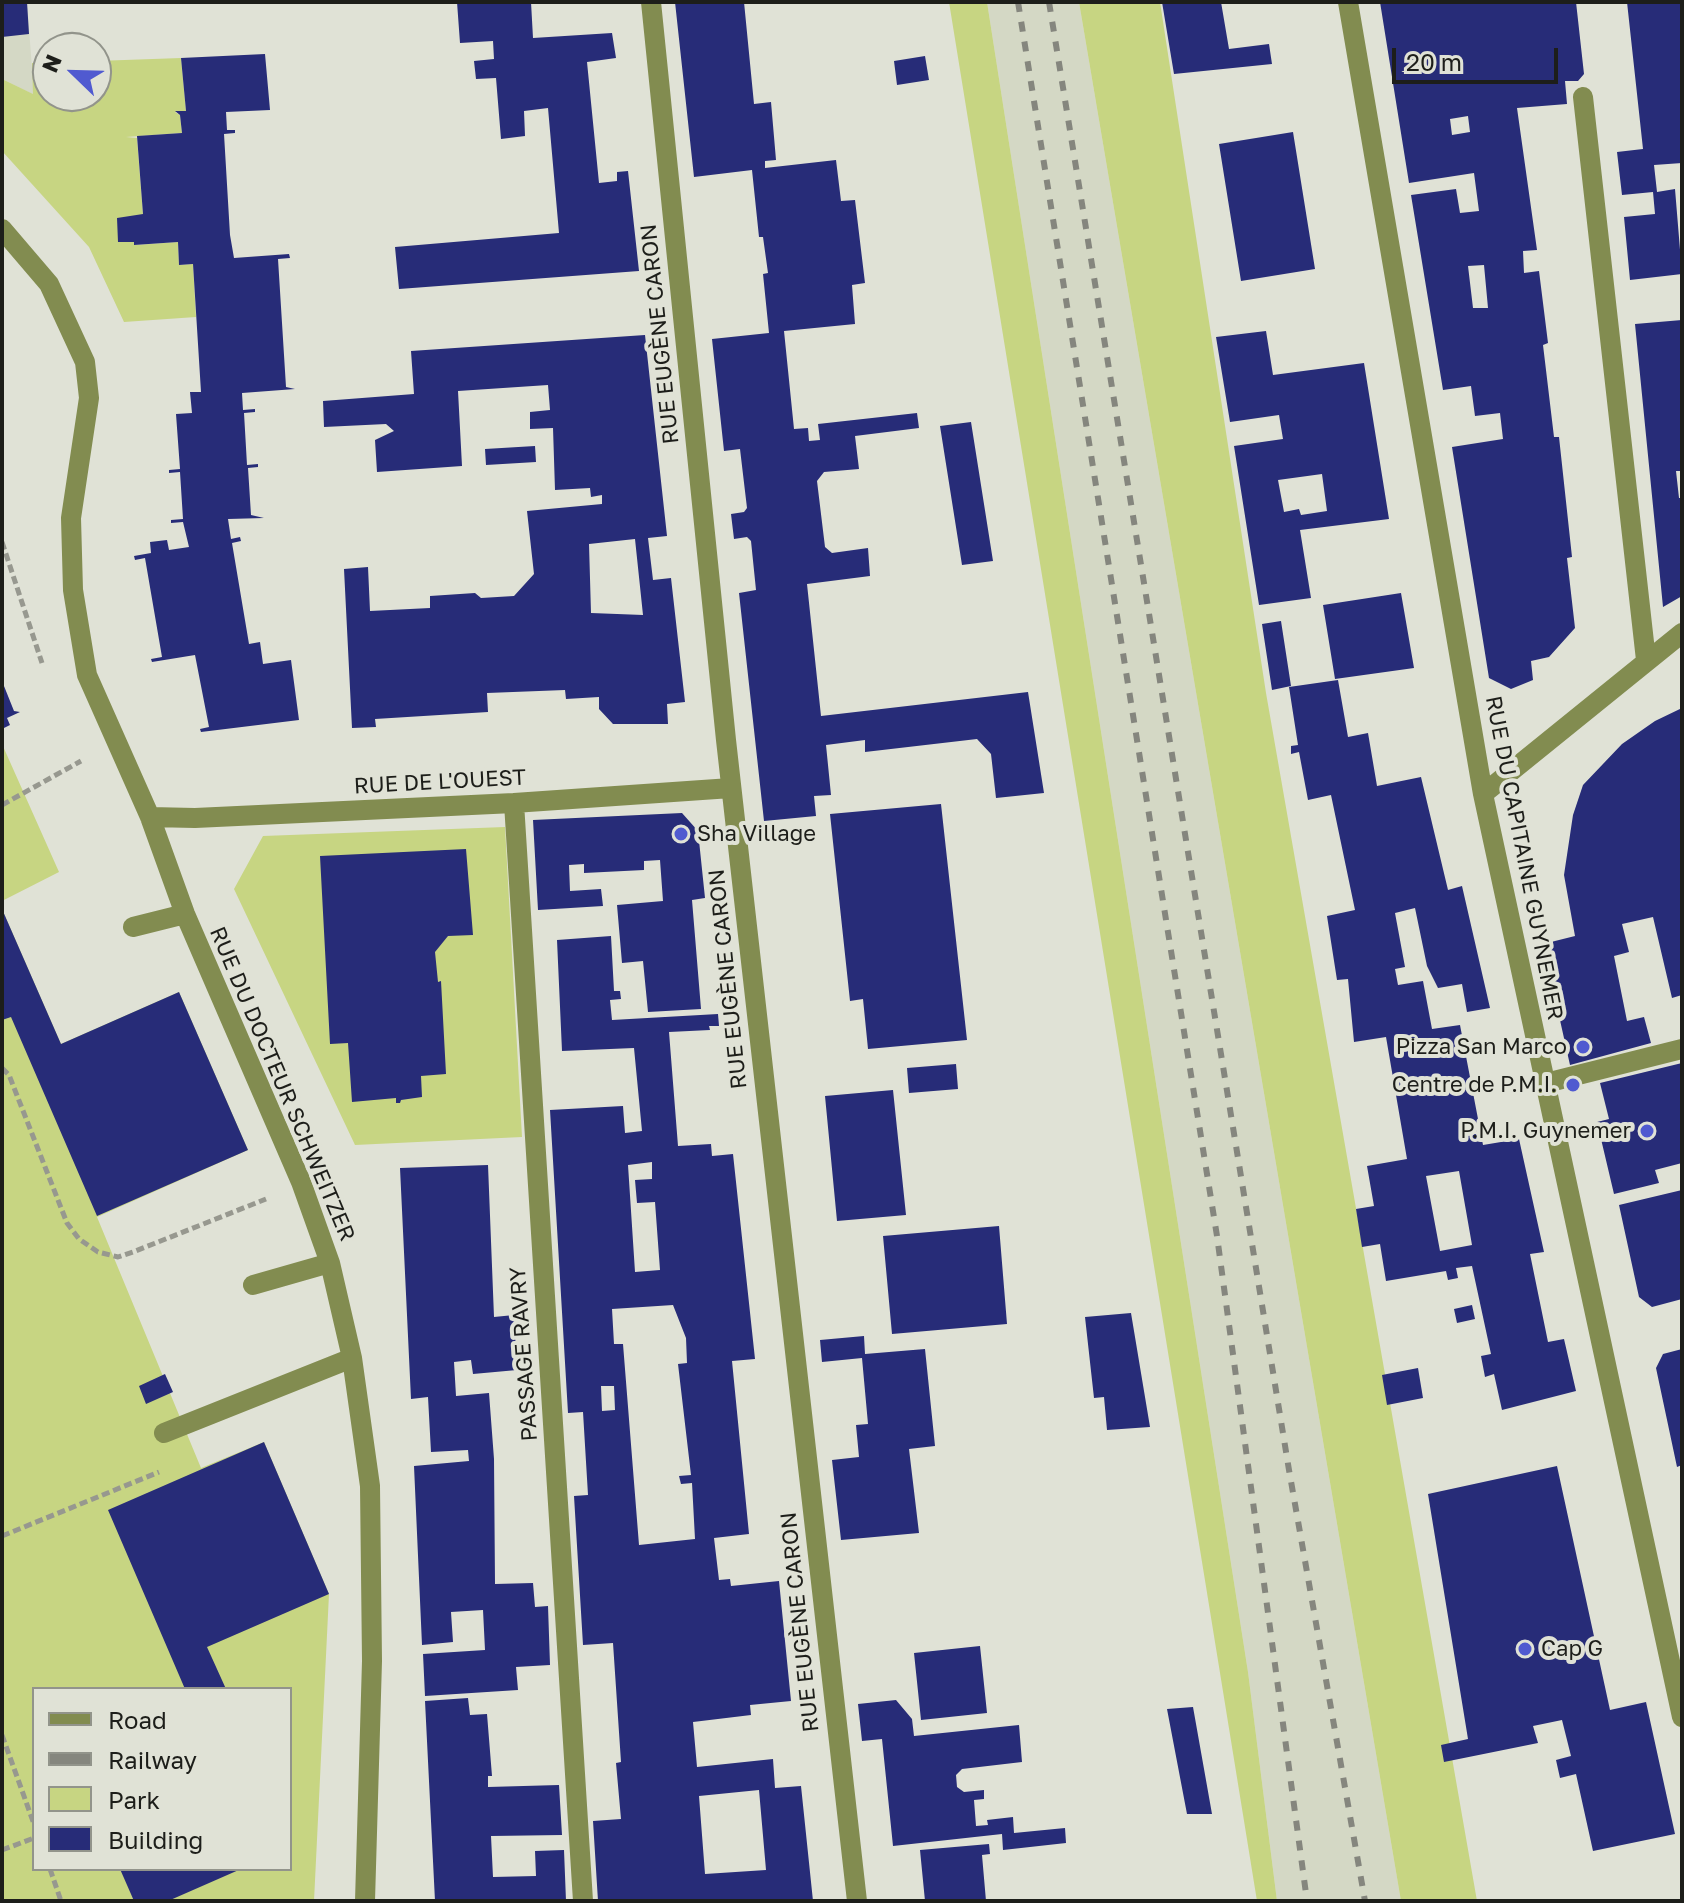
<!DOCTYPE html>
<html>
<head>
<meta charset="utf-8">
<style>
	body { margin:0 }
	#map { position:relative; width:1684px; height:1903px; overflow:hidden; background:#e0e2d6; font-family:"Golos Text",sans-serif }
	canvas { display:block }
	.frame { position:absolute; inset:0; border:4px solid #1d1e1a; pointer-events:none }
	.legend { position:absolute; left:32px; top:1687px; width:260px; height:184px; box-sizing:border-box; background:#e0e2d6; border:2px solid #92948b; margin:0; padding:10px 14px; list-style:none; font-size:24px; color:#1d1e1a }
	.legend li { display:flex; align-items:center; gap:16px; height:40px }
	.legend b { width:40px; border:2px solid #92948b }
	.north { position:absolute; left:32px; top:32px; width:80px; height:80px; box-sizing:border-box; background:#e0e2d6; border:2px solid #92948b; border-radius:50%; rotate:293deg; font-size:22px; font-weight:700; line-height:32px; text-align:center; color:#1d1e1a }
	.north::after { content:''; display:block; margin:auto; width:28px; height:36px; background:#505ad0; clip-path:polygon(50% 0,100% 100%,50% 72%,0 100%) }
	.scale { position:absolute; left:1392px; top:48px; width:166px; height:36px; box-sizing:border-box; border:4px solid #1d1e1a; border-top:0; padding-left:10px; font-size:24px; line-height:28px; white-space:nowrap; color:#1d1e1a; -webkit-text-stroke:6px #e0e2d6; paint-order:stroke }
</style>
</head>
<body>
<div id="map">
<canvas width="1684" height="1903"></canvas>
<div class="frame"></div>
<ul class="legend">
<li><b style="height:10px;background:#828c50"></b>Road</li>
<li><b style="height:10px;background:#85867e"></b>Railway</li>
<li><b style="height:22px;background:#c7d582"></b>Park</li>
<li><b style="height:22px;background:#272c78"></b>Building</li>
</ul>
<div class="north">N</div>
<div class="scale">20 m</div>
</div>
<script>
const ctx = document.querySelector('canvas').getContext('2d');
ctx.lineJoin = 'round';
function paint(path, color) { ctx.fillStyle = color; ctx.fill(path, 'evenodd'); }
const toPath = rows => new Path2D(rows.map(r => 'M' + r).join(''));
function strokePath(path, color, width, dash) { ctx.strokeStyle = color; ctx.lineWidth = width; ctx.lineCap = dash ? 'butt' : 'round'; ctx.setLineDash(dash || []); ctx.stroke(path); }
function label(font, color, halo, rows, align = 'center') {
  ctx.font = font + ' "Golos Text",sans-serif'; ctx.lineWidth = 8; ctx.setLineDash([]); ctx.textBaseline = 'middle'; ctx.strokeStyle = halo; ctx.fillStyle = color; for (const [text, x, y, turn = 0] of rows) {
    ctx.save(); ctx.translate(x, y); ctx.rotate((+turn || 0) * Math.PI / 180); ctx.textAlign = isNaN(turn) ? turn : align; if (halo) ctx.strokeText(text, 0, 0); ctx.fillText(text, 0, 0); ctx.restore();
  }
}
paint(toPath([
	[2,2,27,2,34,95,2,79],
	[987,2,1079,2,1401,1901,1277,1901,1248,1672]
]), '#d4d8c5');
paint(toPath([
	[949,2,987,2,1248,1672,1277,1901,1257,1901],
	[1079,2,1160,2,1266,693,1477,1901,1401,1901],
	[181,58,186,111,175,112,180,115,182,133,126,137,137,138,143,214,119,242,134,242,135,245,178,242,179,265,193,264,196,317,124,322,89,247,2,151,2,79,33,94,32,63,48,63,48,96,96,96,96,61],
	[2,744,59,872,2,901],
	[505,827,522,1137,355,1145,234,889,263,836],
	[2,909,61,1044,179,992,248,1150,97,1217,201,1468,264,1442,329,1594,314,1901,2,1901],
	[34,1689,290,1689,290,1869,34,1869]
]), '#c7d582');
paint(toPath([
	[2,2,27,2,29,34,2,37],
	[457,2,531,2,533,38,612,33,616,58,587,62,599,183,617,181,617,172,628,171,639,271,399,289,395,247,559,233,548,108,524,111,525,136,501,139,496,78,476,79,474,61,494,59,493,41,460,43],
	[675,2,744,2,754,104,771,102,776,160,765,161,765,168,836,160,841,201,855,200,865,283,852,285,855,324,784,331,794,429,808,428,809,441,820,440,818,424,917,413,919,428,855,436,859,469,824,472,817,481,825,547,832,553,868,548,870,576,807,584,821,716,1028,692,1044,793,996,798,991,754,977,739,865,752,865,740,826,745,831,795,814,796,816,816,764,821,739,593,756,590,751,541,747,537,734,539,731,514,744,512,747,508,740,449,724,451,712,339,769,333,763,274,768,273,763,237,759,237,752,170,694,177],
	[1162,2,1221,2,1229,49,1269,44,1272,64,1174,74],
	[1380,2,1576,2,1584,74,1578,81,1565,81,1567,104,1517,108,1537,250,1523,251,1524,273,1539,271,1548,343,1543,345,1554,437,1559,437,1572,557,1567,558,1575,628,1549,657,1531,661,1533,680,1511,689,1489,678,1452,447,1503,439,1500,413,1475,416,1471,386,1443,390,1411,195,1456,189,1460,213,1479,211,1474,173,1409,183],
	[1468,116,1470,132,1452,135,1450,119],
	[1484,265,1488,308,1473,308,1468,266],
	[1627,2,1682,2,1682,163,1654,165,1657,192,1675,189,1682,274,1630,280,1624,217,1655,214,1653,192,1622,195,1617,152,1643,149],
	[265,54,270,110,226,112,227,130,235,130,235,133,224,134,230,235,234,258,289,254,290,258,278,259,286,387,295,389,242,393,243,410,255,409,255,412,244,413,247,465,258,464,258,467,248,468,251,515,264,518,228,519,231,539,240,537,241,541,232,543,249,644,260,642,263,664,291,660,299,720,201,732,200,729,209,727,195,655,152,662,151,659,162,657,145,558,135,560,134,556,151,553,150,542,167,540,169,550,189,547,183,522,171,523,171,520,183,519,180,472,169,473,169,470,180,469,176,414,192,413,190,392,201,392,193,264,179,265,178,242,134,245,134,242,118,242,117,218,143,214,137,136,182,133,180,115,175,111,186,111,181,58],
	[925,56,929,80,897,85,894,61],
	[1293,132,1315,269,1241,281,1219,144],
	[1682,320,1682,471,1676,471,1679,498,1682,498,1682,596,1663,607,1635,324],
	[1266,331,1273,375,1364,363,1389,519,1300,530,1311,598,1259,605,1234,446,1283,439,1279,415,1230,422,1216,337],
	[1322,474,1327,511,1301,515,1299,509,1284,512,1278,480],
	[645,335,667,536,648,538,653,580,671,578,685,702,667,704,668,724,613,724,599,709,599,697,566,699,565,690,487,693,488,712,375,719,376,727,352,728,344,569,368,567,370,611,430,608,430,596,475,593,481,598,514,596,534,574,527,511,602,504,602,495,591,497,590,488,555,490,553,428,530,429,530,412,550,410,548,385,458,391,462,466,377,472,375,440,394,431,386,424,324,427,323,401,414,394,411,351],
	[635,539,643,615,591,613,589,544],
	[971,422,993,561,962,565,940,426],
	[535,446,536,462,486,465,485,449],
	[1401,593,1414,668,1335,679,1323,605],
	[1281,621,1291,686,1272,690,1262,624],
	[1338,680,1348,737,1368,733,1377,786,1421,777,1448,890,1462,886,1490,1008,1467,1012,1462,984,1438,988,1427,966,1415,908,1395,913,1405,967,1395,969,1398,985,1423,981,1432,1029,1460,1025,1483,1145,1519,1139,1544,1252,1530,1254,1548,1342,1564,1339,1576,1391,1502,1410,1494,1374,1485,1377,1481,1356,1491,1354,1472,1266,1456,1268,1458,1278,1448,1280,1446,1271,1386,1281,1380,1244,1362,1247,1356,1209,1374,1206,1367,1166,1407,1159,1386,1037,1354,1042,1348,979,1337,980,1327,916,1355,910,1331,795,1308,800,1299,752,1291,754,1291,746,1298,745,1289,687],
	[1459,1171,1472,1245,1440,1251,1426,1176],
	[2,681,14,711,20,712,7,718,10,725,2,729],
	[1682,708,1682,995,1672,998,1653,917,1622,924,1629,952,1614,956,1627,1021,1644,1017,1651,1043,1570,1065,1543,944,1575,936,1564,875,1573,815,1583,785,1622,744,1655,721],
	[941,804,967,1040,868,1049,863,999,850,1001,830,814],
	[682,813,698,831,705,898,692,900,701,1009,648,1012,643,961,622,963,617,905,663,901,660,860,644,861,644,870,584,873,584,864,569,865,570,891,601,889,603,906,538,910,533,820],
	[466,849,473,935,448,936,435,952,438,982,441,981,446,1074,421,1076,422,1097,401,1100,400,1103,396,1103,396,1098,352,1102,348,1043,330,1044,320,856],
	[2,909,61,1044,179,992,248,1150,97,1216,11,1017,2,1020],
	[611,936,614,991,620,991,621,999,610,1000,612,1020,718,1014,719,1026,709,1026,710,1030,669,1032,678,1146,711,1144,712,1156,733,1154,755,1359,732,1361,749,1534,714,1538,719,1580,730,1579,731,1586,779,1581,791,1701,750,1705,751,1715,693,1722,697,1767,773,1759,775,1788,801,1786,813,1901,598,1901,593,1821,621,1819,616,1763,621,1762,613,1643,583,1645,574,1496,588,1495,583,1412,568,1413,550,1110,623,1106,625,1133,642,1131,634,1048,562,1051,557,940],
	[652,1162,652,1179,635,1180,637,1203,655,1202,660,1270,635,1272,628,1165],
	[673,1305,686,1338,687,1363,678,1364,691,1475,679,1476,681,1484,692,1483,695,1539,639,1545,623,1344,614,1344,612,1309],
	[601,1386,614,1386,615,1410,602,1411],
	[759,1790,766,1870,705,1874,699,1796],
	[1682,1063,1682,1163,1655,1170,1659,1183,1614,1194,1597,1122,1609,1119,1600,1083],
	[956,1064,958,1089,909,1093,907,1068],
	[893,1090,906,1215,837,1221,825,1096],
	[488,1165,494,1317,514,1315,517,1370,473,1374,471,1360,454,1362,456,1396,489,1393,494,1459,495,1584,533,1583,535,1607,548,1606,550,1665,516,1667,518,1690,425,1696,423,1654,485,1650,483,1610,451,1612,453,1642,422,1645,414,1466,469,1461,468,1450,431,1452,428,1397,411,1399,400,1168],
	[1682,1190,1682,1299,1652,1307,1639,1297,1619,1205],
	[999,1226,1007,1324,892,1334,883,1236],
	[1472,1305,1475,1319,1457,1323,1454,1309],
	[1131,1313,1150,1427,1107,1430,1104,1397,1094,1398,1085,1317],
	[864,1336,865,1354,925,1349,935,1446,909,1449,919,1533,841,1540,832,1460,859,1457,856,1425,868,1424,862,1358,822,1362,820,1340],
	[1682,1349,1682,1465,1677,1467,1656,1368,1663,1354],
	[1418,1368,1423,1398,1387,1405,1382,1375],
	[165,1374,173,1392,146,1404,139,1386],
	[264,1442,329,1594,207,1647,226,1689,185,1689,108,1510],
	[1557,1466,1610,1710,1646,1702,1675,1834,1593,1851,1576,1774,1560,1778,1556,1760,1571,1756,1562,1720,1533,1726,1538,1743,1444,1762,1441,1745,1468,1739,1428,1494],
	[980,1646,987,1713,921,1720,914,1653],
	[468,1698,470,1715,487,1714,492,1776,488,1776,488,1787,559,1785,562,1835,491,1836,493,1877,536,1876,535,1851,564,1850,566,1901,435,1901,425,1701],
	[896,1700,912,1719,914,1736,1019,1725,1022,1762,962,1769,956,1775,957,1787,964,1792,984,1790,984,1799,974,1800,976,1826,988,1825,987,1820,1013,1817,1014,1833,1065,1828,1066,1843,1003,1850,1002,1834,893,1846,882,1739,862,1741,858,1704],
	[1193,1707,1212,1814,1187,1814,1167,1709],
	[989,1844,990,1854,982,1855,986,1901,925,1901,920,1850],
	[120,1869,241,1869,168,1901,134,1901]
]), '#272c78');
strokePath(toPath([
	[2,542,42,663],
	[2,805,81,761],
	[2,1068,9,1075,67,1223,79,1239,98,1252,118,1257,133,1252,266,1199],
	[2,1536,159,1472],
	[2,1735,34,1824],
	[2,1850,34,1838],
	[50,1869,61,1901]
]), '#97988f', 5, [8, 4]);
strokePath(toPath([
	[651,2,726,740,857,1901],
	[1348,2,1483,794,1682,1717],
	[1583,97,1646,660],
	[2,229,49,284,85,362,89,398,71,518,73,590,87,675,150,817,185,914,301,1182,330,1263,352,1358,370,1486,372,1661,365,1901],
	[1483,794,1682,633],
	[514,803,583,1901],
	[150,817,195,818,514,803,731,788],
	[133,927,185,914],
	[1546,1083,1682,1049],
	[253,1285,330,1263],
	[164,1433,352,1358]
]), '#828c50', 20);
strokePath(toPath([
	[1018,2,1217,1236,1307,1901],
	[1049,2,1289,1470,1365,1901]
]), '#85867e', 6, [10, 10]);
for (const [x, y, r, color] of [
	[681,834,8,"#505ad0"],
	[1583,1047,8,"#505ad0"],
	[1573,1085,8,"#505ad0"],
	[1647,1131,8,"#505ad0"],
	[1525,1649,8,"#505ad0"]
]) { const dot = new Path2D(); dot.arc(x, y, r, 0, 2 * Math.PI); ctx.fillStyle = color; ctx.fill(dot); strokePath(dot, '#e0e2d6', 3); }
label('22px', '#1d1e1a', '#e0e2d6', [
	["RUE EUGÈNE CARON",660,334,-96],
	["RUE DE L'OUEST",440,782,-3],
	["RUE DU CAPITAINE GUYNEMER",1524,858,79],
	["RUE EUGÈNE CARON",728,979,-96],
	["RUE DU DOCTEUR SCHWEITZER",282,1084,67],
	["PASSAGE RAVRY",524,1354,-94],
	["RUE EUGÈNE CARON",800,1622,-96]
]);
label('22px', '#1d1e1a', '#e0e2d6', [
	["Sha Village",697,834,"left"],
	["Pizza San Marco",1567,1047],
	["Centre de P.M.I.",1557,1085],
	["P.M.I. Guynemer",1631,1131],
	["Cap G",1541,1649,"left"]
], 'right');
</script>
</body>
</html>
